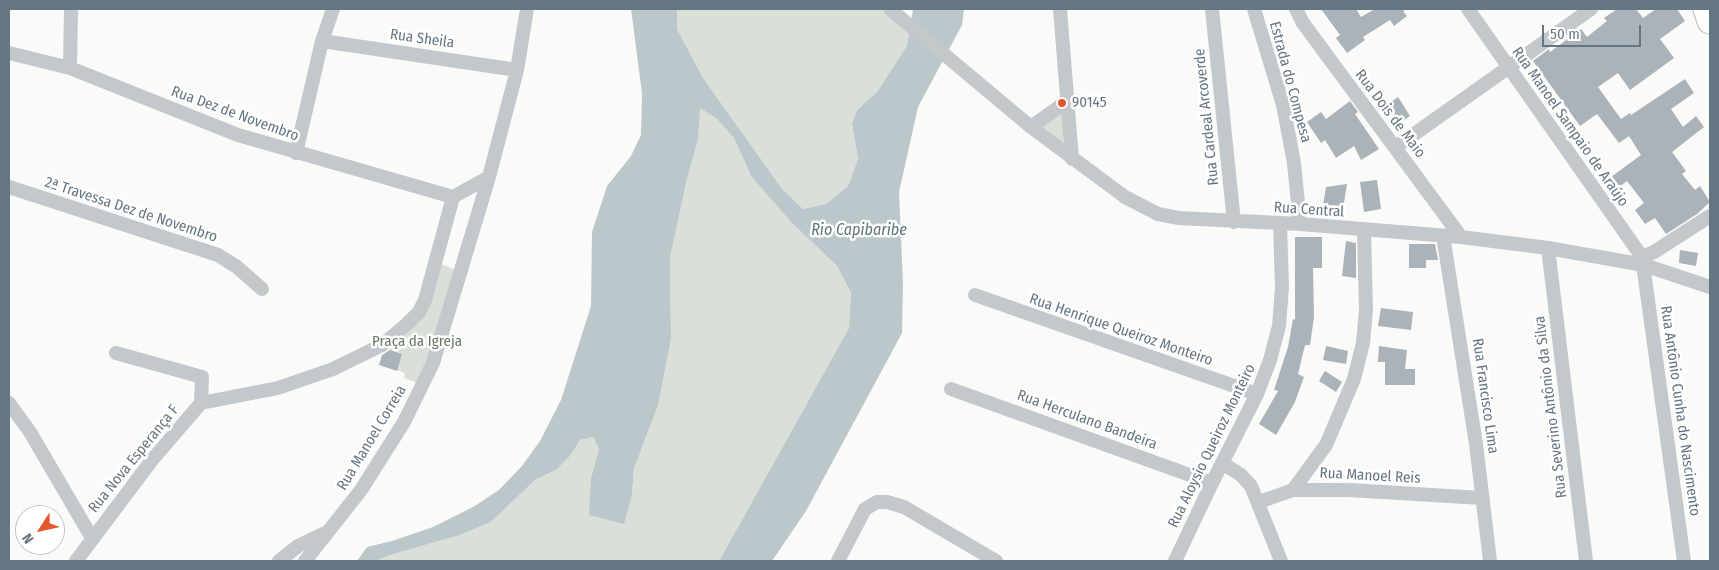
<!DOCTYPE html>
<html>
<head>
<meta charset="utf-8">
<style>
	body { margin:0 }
	#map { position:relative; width:1719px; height:570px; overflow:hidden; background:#fafaf8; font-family:"Fira Sans Condensed",sans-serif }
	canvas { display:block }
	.frame { position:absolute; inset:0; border:10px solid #657683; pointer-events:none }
	.north { position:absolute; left:15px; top:505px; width:50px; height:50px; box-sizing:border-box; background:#fff; border:1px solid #c1c8cd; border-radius:50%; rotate:235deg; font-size:14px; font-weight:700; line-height:20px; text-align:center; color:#657683 }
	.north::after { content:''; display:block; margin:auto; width:18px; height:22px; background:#e4572e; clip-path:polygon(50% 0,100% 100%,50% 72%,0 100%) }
	.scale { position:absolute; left:1542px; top:25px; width:99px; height:22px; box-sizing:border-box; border:2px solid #657683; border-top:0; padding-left:6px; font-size:15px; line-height:18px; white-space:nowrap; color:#657683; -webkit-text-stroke:4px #fff; paint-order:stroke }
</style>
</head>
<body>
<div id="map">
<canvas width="1719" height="570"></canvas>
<div class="frame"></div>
<div class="north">N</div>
<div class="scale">50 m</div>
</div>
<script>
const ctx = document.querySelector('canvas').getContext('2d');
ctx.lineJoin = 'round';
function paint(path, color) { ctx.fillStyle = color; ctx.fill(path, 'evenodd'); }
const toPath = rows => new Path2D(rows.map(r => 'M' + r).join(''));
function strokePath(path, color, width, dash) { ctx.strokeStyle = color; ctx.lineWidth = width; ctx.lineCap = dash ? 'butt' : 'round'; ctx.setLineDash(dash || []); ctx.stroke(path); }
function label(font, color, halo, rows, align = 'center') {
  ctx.font = font + ' "Fira Sans Condensed",sans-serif'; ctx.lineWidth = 5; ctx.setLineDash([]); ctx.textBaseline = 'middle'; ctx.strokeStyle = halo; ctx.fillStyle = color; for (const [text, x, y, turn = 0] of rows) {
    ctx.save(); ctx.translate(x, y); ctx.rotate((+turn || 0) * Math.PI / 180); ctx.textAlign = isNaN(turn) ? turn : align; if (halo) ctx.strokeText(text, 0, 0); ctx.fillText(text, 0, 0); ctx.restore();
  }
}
paint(toPath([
	[677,9,881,9,909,33,907,46,892,72,878,91,857,110,852,124,858,159,848,186,826,204,803,209,783,190,703,78,677,29],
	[699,107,717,119,734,138,751,176,791,222,837,266,851,293,849,328,719,561,376,561,390,555,460,535,491,522,535,480,556,470,570,456,580,440,593,437,599,449,591,478,632,494,634,468,671,338,670,258,686,183,698,139],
	[1064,113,1063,144,1040,127],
	[441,264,459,271,421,384,404,378,405,373,397,370,402,354,384,348,405,327]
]), '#dadfd7');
paint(toPath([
	[631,9,677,9,677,29,703,78,783,190,803,209,826,204,848,186,858,159,852,124,857,110,878,91,907,46,913,9,964,9,962,25,918,107,899,192,903,284,902,333,806,511,772,561,719,561,849,328,851,293,837,266,791,222,751,176,734,138,717,119,700,108,698,139,686,183,670,258,671,338,658,405,634,468,632,494,624,524,589,515,591,478,599,449,593,437,580,440,570,456,556,470,535,480,491,522,460,535,390,555,376,561,357,561,367,547,392,541,433,527,473,507,499,490,522,466,540,441,561,400,591,306,592,232,607,186,631,156,641,135,642,93]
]), '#bbc7cb');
paint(toPath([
	[1321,9,1356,9,1361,17,1375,9,1407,9,1403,11,1407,16,1394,26,1390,20,1363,37,1365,40,1347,53,1336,38,1340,35],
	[1617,9,1636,9,1643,18,1656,9,1677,9,1685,21,1660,39,1674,58,1630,90,1618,73,1598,87,1621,119,1630,113,1631,115,1685,79,1694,93,1671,109,1683,127,1696,116,1704,127,1672,152,1686,171,1682,174,1695,190,1700,186,1710,202,1697,214,1666,234,1655,218,1645,224,1635,210,1644,203,1627,181,1619,187,1611,177,1641,155,1629,136,1619,143,1597,114,1580,126,1533,61,1549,49,1550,52,1581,29,1587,37,1607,21,1604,18],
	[1398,97,1410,116,1399,124,1387,105],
	[1350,101,1358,112,1355,114,1379,149,1361,160,1354,146,1336,158,1325,140,1321,143,1307,122,1321,112,1326,119],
	[1377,180,1381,209,1364,212,1360,182],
	[1347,184,1342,215,1322,212,1326,187],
	[1295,237,1322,237,1322,268,1313,268,1314,317,1310,345,1305,345,1298,374,1304,377,1295,402,1276,435,1259,424,1278,391,1274,390,1288,347,1293,319,1295,320],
	[1346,241,1356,243,1356,278,1342,276],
	[1409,244,1435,244,1438,260,1426,260,1426,268,1409,268],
	[1680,250,1698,253,1696,266,1679,263],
	[1381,308,1413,312,1411,330,1378,326],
	[1326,346,1348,351,1346,364,1323,360],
	[1379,346,1407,350,1405,369,1415,369,1415,385,1385,385,1385,362,1378,362],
	[390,350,402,354,397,371,379,365,382,355],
	[1325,371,1342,382,1336,392,1319,381]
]), '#aab3b9');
const highway = toPath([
	[1706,9,1710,21]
]);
strokePath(highway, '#b4b9bd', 27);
strokePath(toPath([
	[890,9,1031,127,1125,197,1158,214,1179,218,1300,224,1461,237,1548,248,1644,265,1710,287],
	[1060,9,1072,159],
	[1212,9,1234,222],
	[1254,9,1283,105,1294,163,1300,224],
	[1296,9,1303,23,1461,237],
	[1468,9,1642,257,1684,561],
	[322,41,517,70],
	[9,53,70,68,238,135,453,197],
	[70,68,71,9],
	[1031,127,1066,102],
	[1396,147,1591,9],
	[296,153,322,41,333,9],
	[9,187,218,255,237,267,262,289],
	[453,197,489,177,517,70,527,9],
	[1443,236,1476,444,1490,561],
	[1548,248,1586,561],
	[1642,257,1654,252,1710,216],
	[975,295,1257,394],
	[116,353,202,377,201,403],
	[951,389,1212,483],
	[9,403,30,432,92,538],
	[1222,463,1241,475,1251,486,1281,561],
	[1293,490,1326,445,1354,379,1363,343,1366,310,1364,231],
	[1259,502,1293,490,1349,490,1482,498],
	[76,561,152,460,201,403,278,388,333,369,382,345,407,324,419,312,425,300,453,197],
	[279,561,298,546,325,533],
	[305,561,361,490,404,422,433,363,489,177],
	[838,561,865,509,877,502,887,502,904,507,996,561],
	[1175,561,1212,483,1257,394,1270,360,1279,326,1282,287,1280,224]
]), '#c3c8cc', 14);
strokePath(highway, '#fff', 25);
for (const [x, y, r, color] of [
	[1062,103,5,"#e4572e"]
]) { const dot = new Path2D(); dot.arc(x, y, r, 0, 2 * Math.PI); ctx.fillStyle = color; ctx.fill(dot); strokePath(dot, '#fff', 2); }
label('15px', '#657683', '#fff', [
	["Rua Sheila",422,39,8],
	["Estrada do Compesa",1290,82,75],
	["Rua Dez de Novembro",235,114,20],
	["Rua Dois de Maio",1390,114,53],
	["Rua Cardeal Arcoverde",1207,117,-96],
	["Rua Manoel Sampaio de Araújo",1570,127,55],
	["2ª Travessa Dez de Novembro",131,210,18],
	["Rua Central",1309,210,4],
	["Rua Henrique Queiroz Monteiro",1121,330,19],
	["Rua Francisco Lima",1485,396,82],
	["Rua Severino Antônio da Silva",1551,407,-97],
	["Rua Antônio Cunha do Nascimento",1680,411,82],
	["Rua Herculano Bandeira",1087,420,20],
	["Rua Manoel Correia",372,438,-59],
	["Rua Aloysio Queiroz Monteiro",1212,446,-64],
	["Rua Nova Esperança F",134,459,-51],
	["Rua Manoel Reis",1370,476,3]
]);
label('15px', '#657683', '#fff', [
	["90145",1072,103]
], 'left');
label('15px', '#687a64', '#fff', [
	["Praça da Igreja",417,342]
]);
label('italic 16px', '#60757c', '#fff', [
	["Rio Capibaribe",859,231]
]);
</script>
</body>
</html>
